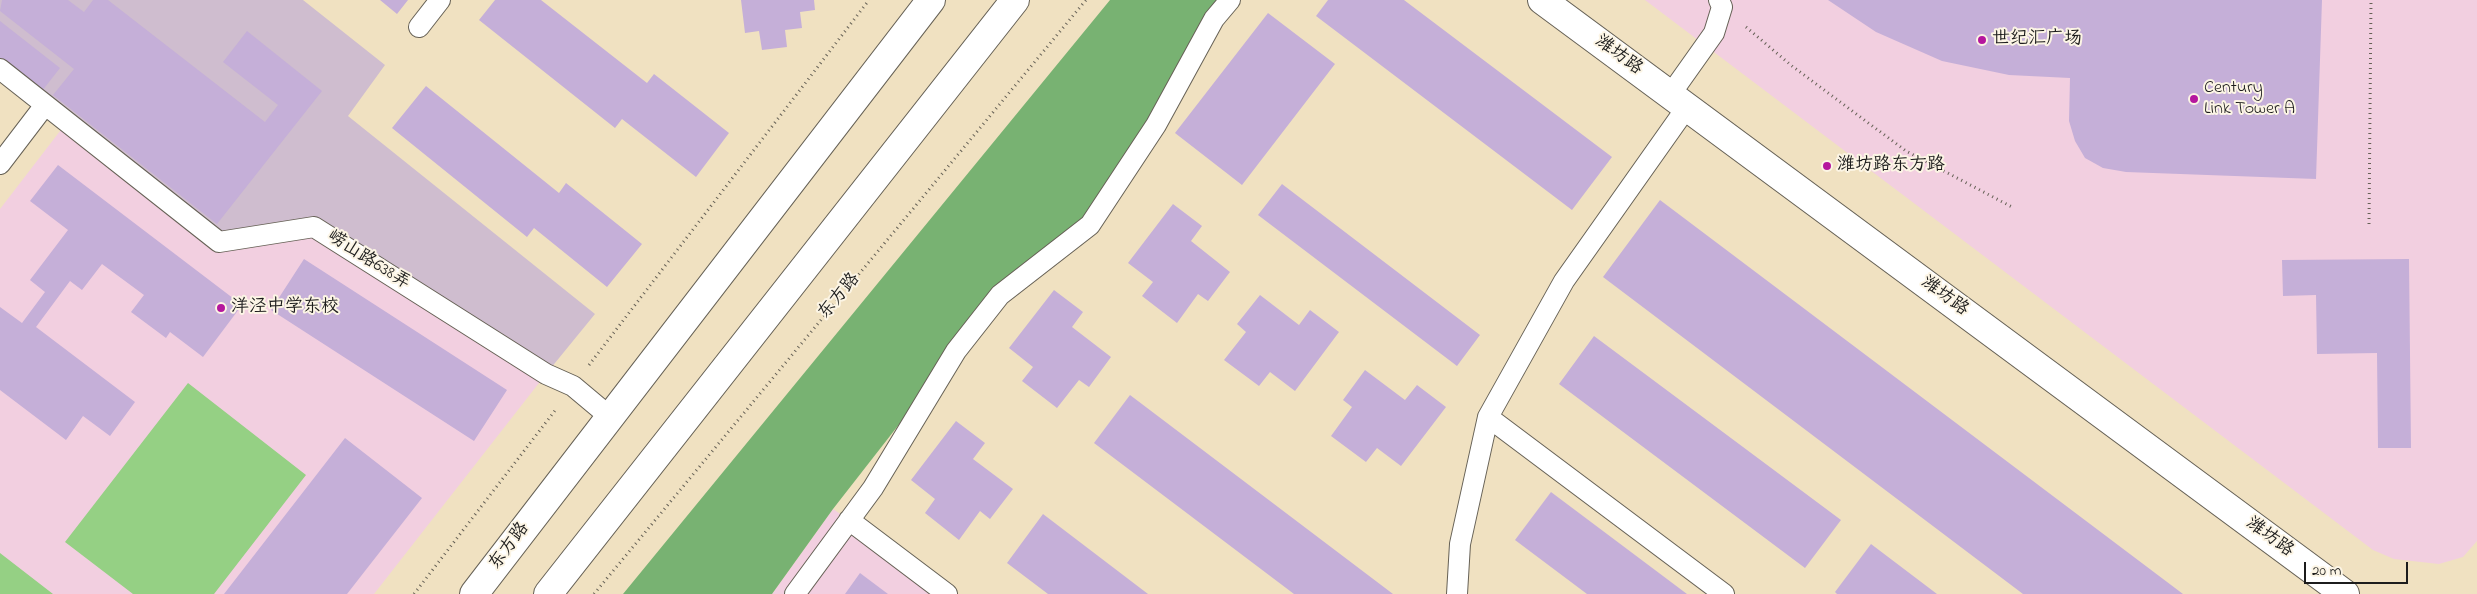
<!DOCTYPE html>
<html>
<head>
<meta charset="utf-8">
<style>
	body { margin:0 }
	#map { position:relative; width:2477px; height:594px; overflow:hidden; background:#f0e1c1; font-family:"Indie Flower",sans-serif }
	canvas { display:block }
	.scale { position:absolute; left:2304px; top:562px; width:104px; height:22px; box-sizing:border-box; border:2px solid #1c1c1c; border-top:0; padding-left:6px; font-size:15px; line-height:18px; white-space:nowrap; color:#1c1c1c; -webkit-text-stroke:4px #fcf5e5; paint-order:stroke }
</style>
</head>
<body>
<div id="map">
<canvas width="2477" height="594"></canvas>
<div class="scale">20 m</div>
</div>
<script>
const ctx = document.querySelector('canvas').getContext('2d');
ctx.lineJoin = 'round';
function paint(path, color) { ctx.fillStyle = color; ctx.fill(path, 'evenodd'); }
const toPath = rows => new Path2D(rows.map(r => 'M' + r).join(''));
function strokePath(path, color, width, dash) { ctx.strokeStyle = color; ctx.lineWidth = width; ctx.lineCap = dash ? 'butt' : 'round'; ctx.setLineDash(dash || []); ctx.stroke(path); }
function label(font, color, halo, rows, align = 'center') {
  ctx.font = font + ' "Indie Flower","LXGW WenKai TC",sans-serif'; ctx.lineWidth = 4; ctx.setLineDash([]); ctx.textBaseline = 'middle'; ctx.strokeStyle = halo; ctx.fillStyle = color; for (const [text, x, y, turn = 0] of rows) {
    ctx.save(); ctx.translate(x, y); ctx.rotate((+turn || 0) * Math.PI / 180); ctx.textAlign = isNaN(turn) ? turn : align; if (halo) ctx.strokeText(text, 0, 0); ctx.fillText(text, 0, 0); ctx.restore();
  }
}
paint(toPath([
	[1645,0,2477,0,2477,541,2463,557,2439,564,2394,559,2373,550],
	[67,122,314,227,546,374,374,594,0,594,0,209],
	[833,509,849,520,947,594,772,594]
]), '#f2cfe0');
paint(toPath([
	[0,0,303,0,385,65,348,116,595,314,546,374,314,227,219,242,0,69]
]), '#cfbdcf');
paint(toPath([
	[188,383,306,475,214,594,133,594,65,542],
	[0,553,53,594,0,594]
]), '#95d084');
paint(toPath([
	[1110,0,1230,0,1090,225,1000,295,833,509,772,594,623,594]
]), '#78b272');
paint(toPath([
	[2,0,68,0,84,12,93,0,108,0,265,122,278,105,223,62,247,31,322,91,217,224,53,95,74,69,0,11],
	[380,0,408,0,397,14],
	[495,0,541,0,647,83,654,74,729,133,696,177,622,119,615,128,479,20],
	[741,0,814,0,815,10,800,12,802,28,785,30,787,47,762,50,759,31,745,33],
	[1328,0,1404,0,1612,157,1572,210,1316,16],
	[1828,0,2322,0,2316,179,2126,172,2103,168,2085,158,2075,141,2069,121,2070,78,2009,75,1942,61,1876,32],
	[1268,13,1335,64,1242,185,1175,133],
	[0,21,60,68,42,91,0,58],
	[426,86,559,193,566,183,642,244,607,287,534,228,527,237,392,128],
	[58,165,242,305,203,357,170,332,166,338,131,312,144,295,102,264,82,290,70,281,36,327,135,402,110,436,83,416,66,440,0,390,0,307,22,323,45,292,30,280,68,230,30,201],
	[1282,184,1480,335,1457,366,1258,215],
	[1660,200,2183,594,2023,594,1603,277],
	[1173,204,1202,226,1191,241,1230,272,1208,301,1198,294,1177,323,1142,296,1153,282,1128,263],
	[304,259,507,390,474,441,271,310],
	[2409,259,2411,448,2378,448,2377,353,2317,354,2316,295,2283,296,2282,260],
	[1054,290,1083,312,1072,327,1111,357,1089,387,1079,380,1057,408,1022,381,1033,367,1009,348],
	[1260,295,1299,325,1310,310,1339,332,1295,391,1270,372,1259,386,1224,360,1246,332,1237,324],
	[1594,336,1841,520,1805,568,1559,384],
	[1365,370,1405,400,1417,385,1446,407,1401,466,1377,448,1366,462,1331,436,1352,407,1343,400],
	[1130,395,1393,594,1294,594,1094,443],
	[956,421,985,443,973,459,1013,489,990,519,980,511,959,540,925,513,935,499,911,480],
	[345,438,422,498,347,594,224,594],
	[1551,492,1687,594,1587,594,1515,540],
	[1043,514,1148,594,1048,594,1007,563],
	[1871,544,1937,594,1837,594,1835,592],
	[860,573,888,594,845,594]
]), '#c5afd8');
const lane = toPath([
	[419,27,440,0],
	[0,69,219,242,314,227,546,374,573,386,610,417],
	[1670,95,1714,33,1722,7,1719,0],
	[0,164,45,105],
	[1488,417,1724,594],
	[849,520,947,594],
	[795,594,873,488,956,351,1000,295,1090,225,1156,125,1214,19,1230,0],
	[1457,594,1460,544,1488,417,1564,281,1687,107]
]);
const secondary = toPath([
	[1542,0,2345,594],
	[474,594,931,0],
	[548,594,1015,0]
]);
strokePath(lane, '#666156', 22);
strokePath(secondary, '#666156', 30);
strokePath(toPath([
	[1746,27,1792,66,1906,151,2012,207],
	[2369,224,2371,0],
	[589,365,869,0],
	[414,594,557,408],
	[594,594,1086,0]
]), '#666156', 3, [1, 4]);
strokePath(lane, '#fff', 20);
strokePath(secondary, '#fff', 28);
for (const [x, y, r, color] of [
	[1982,40,5,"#b5179e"],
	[2194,99,5,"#b5179e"],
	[1827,166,5,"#b5179e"],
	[221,308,5,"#b5179e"]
]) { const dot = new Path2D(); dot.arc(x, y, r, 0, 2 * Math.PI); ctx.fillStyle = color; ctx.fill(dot); strokePath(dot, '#fcf5e5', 2); }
label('18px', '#1c1c1c', '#fcf5e5', [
	["世纪汇广场",1992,40],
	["Century",2204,89],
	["Link Tower A",2204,110],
	["潍坊路东方路",1837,166],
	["洋泾中学东校",231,308]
], 'left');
label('18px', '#1c1c1c', '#fcf5e5', [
	["潍坊路",1618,56,36],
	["崂山路638弄",368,261,32],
	["东方路",840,297,-50],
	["潍坊路",1944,297,36],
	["潍坊路",2269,538,36],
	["东方路",510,547,-53]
]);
</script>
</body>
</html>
